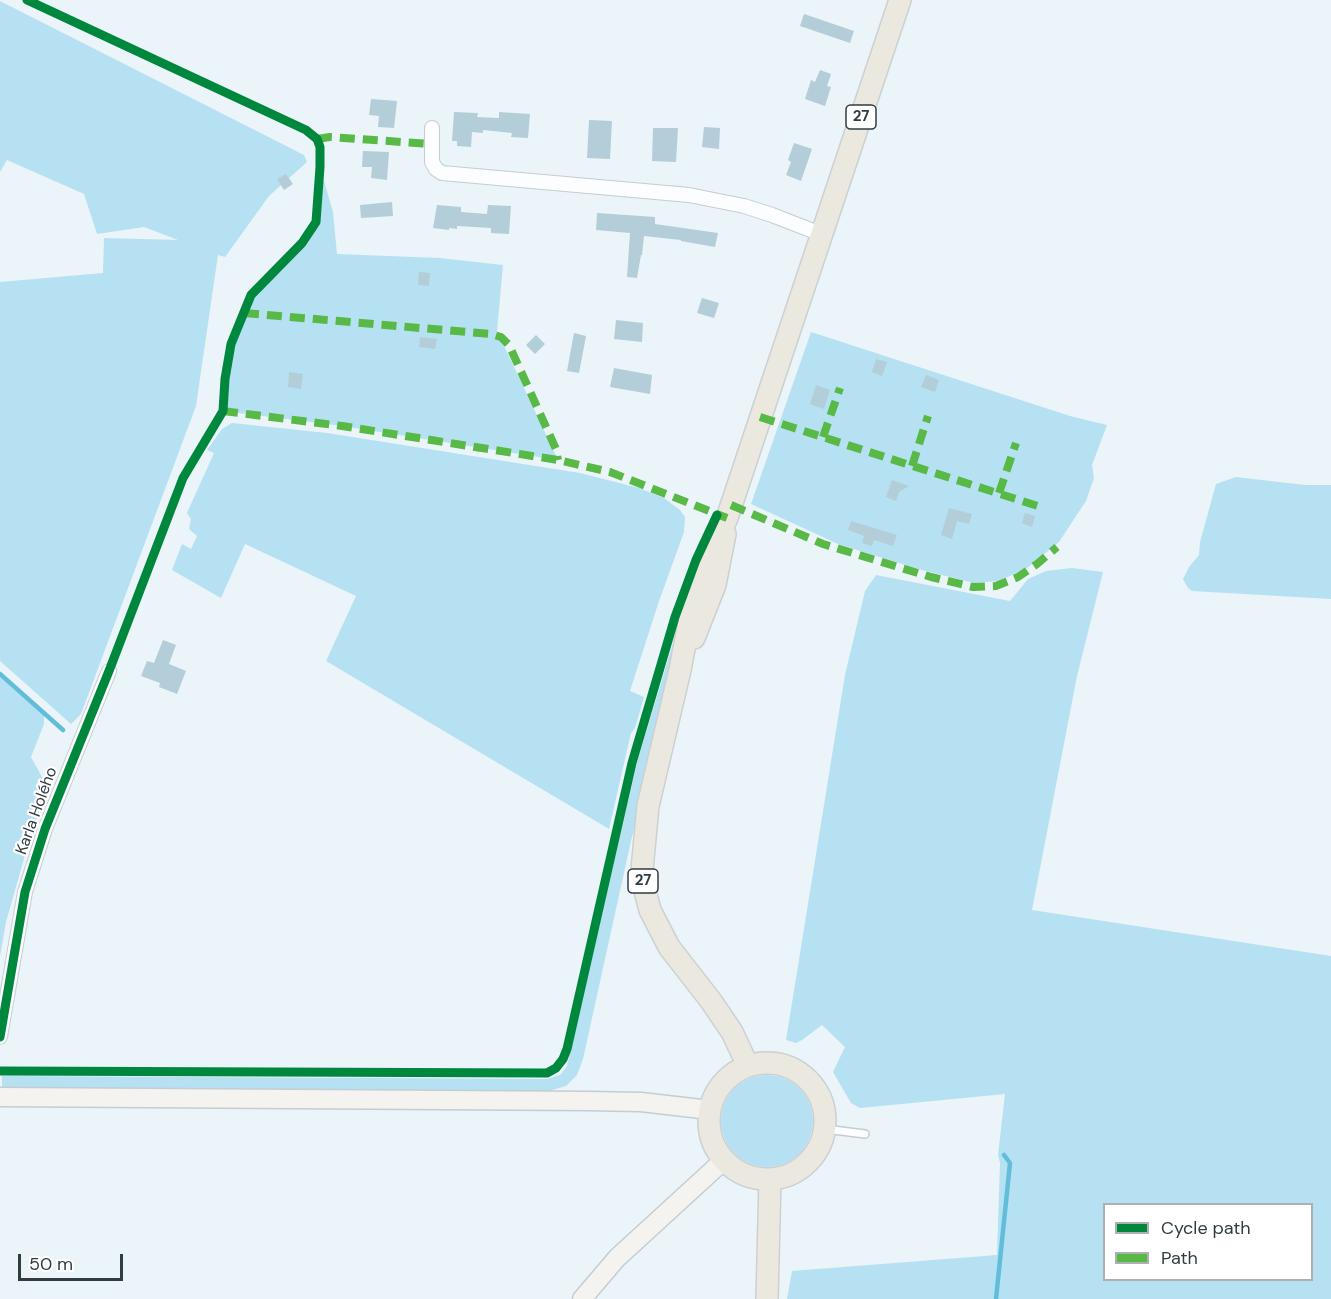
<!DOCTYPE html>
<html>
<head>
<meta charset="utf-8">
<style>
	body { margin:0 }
	#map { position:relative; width:1331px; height:1299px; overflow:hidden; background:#ebf4f8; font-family:"DM Sans",sans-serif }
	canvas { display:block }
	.legend { position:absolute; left:1103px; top:1203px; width:210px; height:78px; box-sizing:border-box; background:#fff; border:2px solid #adb1b3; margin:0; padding:8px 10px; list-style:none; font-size:18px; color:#313c41 }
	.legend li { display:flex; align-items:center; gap:12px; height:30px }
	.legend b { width:30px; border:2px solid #adb1b3 }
	.scale { position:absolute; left:18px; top:1254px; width:105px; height:27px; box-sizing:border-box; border:3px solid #313c41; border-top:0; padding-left:8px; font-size:18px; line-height:21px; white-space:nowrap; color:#313c41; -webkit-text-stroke:4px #fff; paint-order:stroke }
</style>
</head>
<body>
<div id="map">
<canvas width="1331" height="1299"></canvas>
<ul class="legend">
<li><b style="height:8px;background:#00873e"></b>Cycle path</li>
<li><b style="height:8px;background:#58b947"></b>Path</li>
</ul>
<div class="scale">50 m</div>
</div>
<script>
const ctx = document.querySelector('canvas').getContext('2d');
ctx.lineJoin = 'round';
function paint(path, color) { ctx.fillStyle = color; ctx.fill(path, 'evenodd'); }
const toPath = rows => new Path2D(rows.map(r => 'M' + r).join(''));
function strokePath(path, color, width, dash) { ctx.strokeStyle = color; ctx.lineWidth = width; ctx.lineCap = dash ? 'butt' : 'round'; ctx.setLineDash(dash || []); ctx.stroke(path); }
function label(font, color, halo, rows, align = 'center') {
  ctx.font = font + ' "DM Sans",sans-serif'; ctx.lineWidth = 4.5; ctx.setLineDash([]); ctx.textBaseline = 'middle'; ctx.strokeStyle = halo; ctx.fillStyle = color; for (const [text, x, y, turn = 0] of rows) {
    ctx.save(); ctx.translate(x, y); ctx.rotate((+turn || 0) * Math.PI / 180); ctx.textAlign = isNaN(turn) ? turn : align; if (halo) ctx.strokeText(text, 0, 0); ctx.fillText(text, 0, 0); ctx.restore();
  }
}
paint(toPath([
	[0,1,304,155,307,162,269,196,225,257,218,255,196,406,81,714,71,724,0,661,0,282,103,273,104,238,178,240,144,227,97,234,84,194,7,160,0,172],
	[320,167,333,212,337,254,440,258,503,265,497,331,558,460,342,426,223,411,225,379,231,344,251,295,302,243,316,222],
	[811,332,1070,416,1107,425,1092,465,1094,478,1086,501,1059,542,1027,568,999,581,974,583,918,569,838,544,751,504],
	[232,423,327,433,580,473,639,488,664,498,680,510,685,517,684,532,659,601,630,691,644,697,635,728,631,733,609,829,326,661,356,596,245,544,221,598,172,570,182,544,191,549,197,536,189,529,191,519,187,513,214,453,207,450,222,429],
	[1236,477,1305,485,1331,485,1331,599,1192,591,1188,588,1183,579,1189,567,1199,555,1200,542,1216,484],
	[1072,568,1103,572,1077,676,1032,910,1331,956,1331,1299,787,1299,792,1271,997,1255,1000,1163,998,1155,1005,1094,860,1108,851,1103,833,1072,845,1047,822,1025,802,1040,796,1043,786,1040,845,675,865,591,876,575,1010,601,1028,579,1046,571],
	[1104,1204,1312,1204,1312,1280,1104,1280],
	[682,613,679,649,631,841,583,1059,577,1075,566,1086,546,1092,2,1088,2,1076,547,1079,560,1075,567,1066,637,763],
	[0,677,44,715,44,724,31,757,48,788,31,834,6,922,0,956],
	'721 1121a46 46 0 1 1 92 0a46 46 0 1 1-92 0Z'
]), '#b6e1f2');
strokePath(toPath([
	[0,674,63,730],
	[996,1299,1010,1163,1004,1155]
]), '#62bdda', 4.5);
paint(toPath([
	[804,14,854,31,850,43,800,26],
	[820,70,831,74,827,86,831,87,825,106,805,99,811,80,815,82],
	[371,99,397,101,394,128,378,127,379,116,369,115],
	[454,112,478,113,477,117,499,118,499,112,530,114,528,138,511,137,512,133,483,130,483,133,472,132,471,147,457,146,457,141,452,141],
	[589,120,612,121,610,159,587,158],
	[704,127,720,128,719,149,702,147],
	[653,128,678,128,676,162,652,161],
	[794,143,812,149,801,181,786,175,791,162,788,160],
	[363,151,389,152,387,180,371,178,372,167,362,167],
	[286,174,293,184,284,190,277,179],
	[392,202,393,216,361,218,360,205],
	[437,205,461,207,461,212,487,214,488,205,511,206,509,234,491,233,491,228,457,226,457,229,449,228,449,230,433,228],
	[597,213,655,217,655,224,718,233,715,247,681,241,681,240,644,236,642,255,641,255,637,278,627,277,630,233,596,230],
	[419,272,430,273,429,286,418,285],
	[702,298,719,303,714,318,697,313],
	[616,320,643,323,642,342,614,339],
	[574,333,586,336,579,373,567,371],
	[536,335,545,344,535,354,526,345],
	[420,337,437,339,435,349,419,347],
	[876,359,887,362,882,376,872,372],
	[614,368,652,375,650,394,610,387],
	[289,372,303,374,301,389,288,387],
	[926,375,939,380,935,392,921,387],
	[816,385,830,390,824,409,810,404],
	[892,480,909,486,899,492,896,501,886,497],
	[949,508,972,514,969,524,957,521,952,539,941,535],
	[1025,513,1035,516,1032,527,1022,523],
	[851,521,897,535,893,546,874,540,872,546,862,543,864,536,848,530],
	[163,640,176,645,169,664,186,671,177,694,159,687,160,683,141,676,147,661,154,663]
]), '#b3ced8');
const lane = toPath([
	[825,1129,865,1134]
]);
const street = toPath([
	[432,128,432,162,436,169,442,173,689,195,744,206,772,215,821,234],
	[0,1037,25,892,45,829,109,671]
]);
const secondary = toPath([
	[0,1097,588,1101,641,1102,710,1110],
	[582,1299,617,1258,724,1160]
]);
const primary = toPath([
	[694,638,715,585,725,534],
	'709 1121a58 58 0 1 1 116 0a58 58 0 1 1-116 0Z',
	[748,1066,732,1032,711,1001,669,947,650,910,643,883,642,870,648,806,680,670,696,586,708,554,727,518,900,0],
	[767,1299,770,1179]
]);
strokePath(lane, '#c4cdd1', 10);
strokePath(street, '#c4cdd1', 16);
strokePath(secondary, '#c4cdd1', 21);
strokePath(primary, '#cbd0d3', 24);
strokePath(lane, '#fcfdfe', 7);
strokePath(street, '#fcfdfe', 14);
strokePath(secondary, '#f4f3ef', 18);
strokePath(primary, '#ebe9df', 21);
strokePath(toPath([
	[317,139,330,137,431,144],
	[244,313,491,334,501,337,509,345,556,449,558,460],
	[223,411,342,426,558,460,610,472,727,518],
	[760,417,1044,508],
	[823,437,840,388],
	[912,466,928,416],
	[999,493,1016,443],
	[731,505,823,544,931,577,973,587,996,586,1018,577,1037,564,1057,547]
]), '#58b947', 8, [15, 8]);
strokePath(toPath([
	[0,1037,25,892,45,829,109,671,183,478,223,411,225,379,231,344,251,295,302,243,316,222,320,167,320,147,317,139,306,130,27,0],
	[0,1071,547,1073,556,1068,563,1059,567,1049,632,763,675,617,696,560,717,515]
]), '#00873e', 9);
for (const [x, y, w] of [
	[861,117,30],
	[643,881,30]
]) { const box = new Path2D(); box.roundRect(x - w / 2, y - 12, w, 24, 4.5); ctx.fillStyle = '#fff'; ctx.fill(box); strokePath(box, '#313c41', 1.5); }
label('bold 15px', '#313c41', null, [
	["27",861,117],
	["27",643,881]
]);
label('16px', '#313c41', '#fff', [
	["Karla Holého",37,811,-70]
]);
</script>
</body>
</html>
